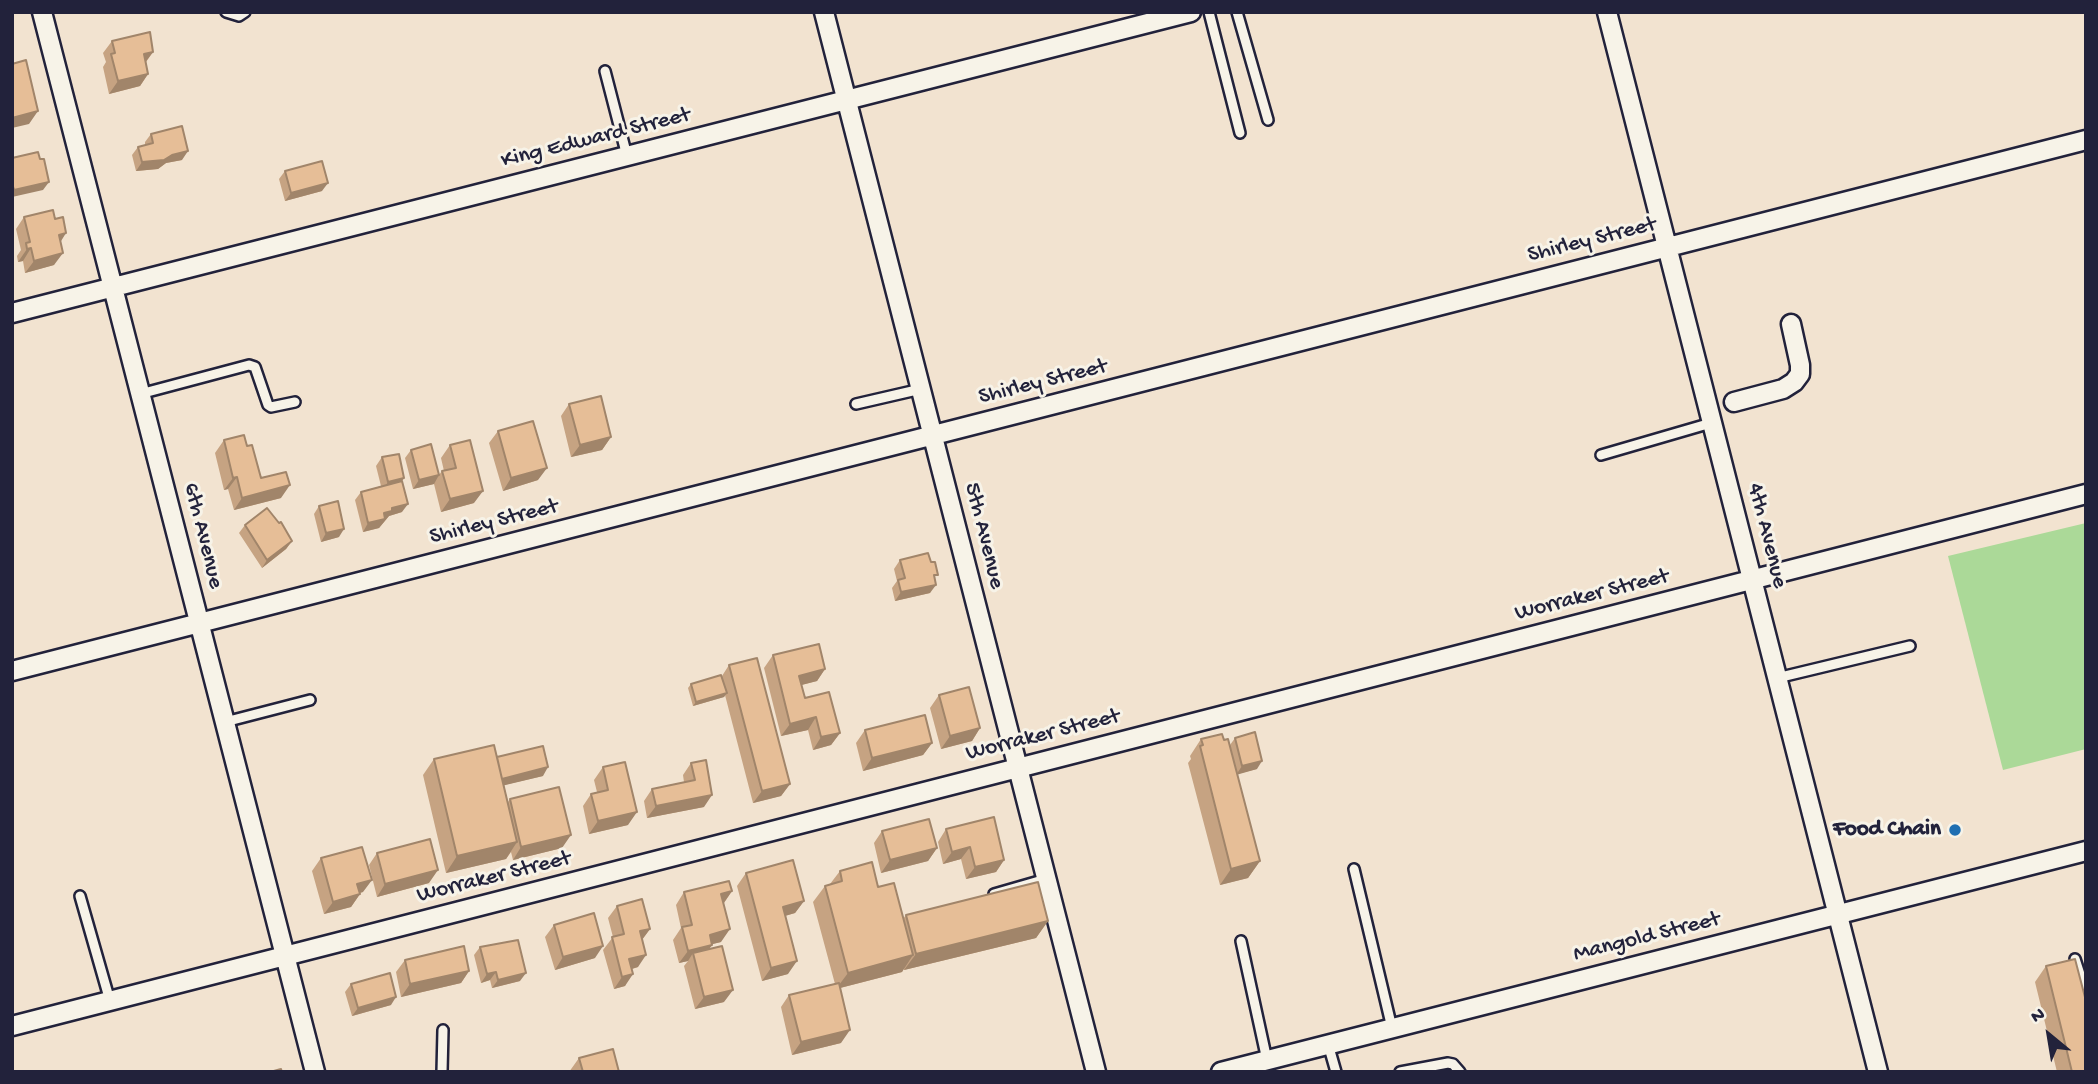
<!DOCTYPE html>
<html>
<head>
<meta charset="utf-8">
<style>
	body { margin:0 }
	#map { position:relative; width:2098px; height:1084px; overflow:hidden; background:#f2e3d0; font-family:"Gochi Hand",sans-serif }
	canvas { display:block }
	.frame { position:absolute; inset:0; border:14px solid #22223b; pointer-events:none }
	.north { position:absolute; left:2014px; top:1000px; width:70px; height:70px; -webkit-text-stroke:5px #f7f3e8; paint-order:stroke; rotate:330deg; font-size:19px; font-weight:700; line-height:28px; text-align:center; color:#22223b }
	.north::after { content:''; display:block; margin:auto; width:24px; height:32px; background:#22223b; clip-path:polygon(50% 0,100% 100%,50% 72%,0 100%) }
</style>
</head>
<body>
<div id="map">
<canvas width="2098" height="1084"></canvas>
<div class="frame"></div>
<div class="north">N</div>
</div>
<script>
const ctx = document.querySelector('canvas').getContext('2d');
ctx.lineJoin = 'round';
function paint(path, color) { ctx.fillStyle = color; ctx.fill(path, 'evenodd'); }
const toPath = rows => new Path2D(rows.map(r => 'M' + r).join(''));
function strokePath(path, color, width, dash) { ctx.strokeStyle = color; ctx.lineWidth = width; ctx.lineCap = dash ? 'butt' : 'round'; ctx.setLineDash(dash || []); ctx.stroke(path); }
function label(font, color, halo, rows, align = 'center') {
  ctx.font = font + ' "Gochi Hand",sans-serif'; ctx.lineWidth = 6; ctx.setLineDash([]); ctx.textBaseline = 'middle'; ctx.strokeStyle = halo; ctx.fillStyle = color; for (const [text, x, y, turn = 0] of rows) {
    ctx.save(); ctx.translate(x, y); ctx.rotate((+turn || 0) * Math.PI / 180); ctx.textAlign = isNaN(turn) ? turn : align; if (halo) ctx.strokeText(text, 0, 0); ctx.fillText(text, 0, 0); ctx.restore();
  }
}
paint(toPath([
	[2086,523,2086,749,2003,770,1948,556]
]), '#abd998');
const lane = toPath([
	[226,12,239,16,245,12],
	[1209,12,1240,133],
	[1237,12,1268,120],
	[605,71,627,156],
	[140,394,249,365,255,367,268,405,271,407,295,402],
	[856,404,921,389],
	[1601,455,1711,423],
	[1777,678,1910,646],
	[225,722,310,700],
	[1354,869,1392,1028],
	[994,894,1046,879],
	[80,896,110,1001],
	[1241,941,1267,1060],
	[2075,959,2086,993],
	[1328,1044,1336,1072],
	[442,1072,443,1030],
	[1400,1072,1448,1063,1453,1064,1460,1072]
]);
const street = toPath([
	[42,12,315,1072],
	[824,12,1096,1072],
	[1607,12,1878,1072],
	[12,313,1191,12],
	[1734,402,1783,389,1794,382,1800,374,1800,365,1791,324],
	[12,671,2086,140],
	[12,1026,2086,494],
	[1221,1072,2086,851]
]);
strokePath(lane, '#22223b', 14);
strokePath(street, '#22223b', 23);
strokePath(lane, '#f7f3e8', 9);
strokePath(street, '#f7f3e8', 18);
paint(toPath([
	[112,41,153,52,146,62,148,74,140,86,109,94,103,67,106,62,103,53],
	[151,134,182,160,166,163,158,169,136,171,132,155,138,147,145,145,145,142],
	[285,171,322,191,285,201,279,179],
	[24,217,60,241,54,265,25,273,23,261,18,262,17,256,21,250,16,229],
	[569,404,611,437,602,450,571,457,561,416],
	[498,431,538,480,503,491,489,443],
	[224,440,247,446,261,478,281,498,234,510,228,489,224,490,215,453],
	[450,445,474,503,441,512,434,484,413,489,405,458,411,450,439,475,442,471,444,471,441,458],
	[382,457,402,481,402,512,389,516,379,528,363,532,355,500,361,492,381,486,376,466],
	[319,506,339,537,321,542,314,514],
	[245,525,292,541,286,549,262,568,239,533],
	[900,560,935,579,930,593,895,601,892,588,897,581,894,569],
	[773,655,825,669,817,681,801,685,805,698,840,733,831,745,813,750,808,730,781,736,764,668],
	[729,665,790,784,781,796,753,803,725,695,724,697,693,706,688,688,691,684,722,676],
	[939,695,980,728,972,741,941,749,930,708],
	[865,730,932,743,923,755,863,771,856,743],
	[1235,738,1257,769,1237,774,1260,861,1248,878,1220,885,1188,763,1191,759,1190,756,1201,739,1224,740,1230,745],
	[497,757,543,776,504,785,508,802,510,799,562,848,513,860,511,852,506,859,446,873,423,775,434,759],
	[691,763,704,807,647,818,644,801,652,789,684,782,683,775],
	[603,767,628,825,589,834,583,806,591,794,597,792,594,780],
	[946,829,1004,860,996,872,966,879,961,859,943,864,938,842],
	[882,831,937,848,928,861,881,873,874,843],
	[377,853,429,883,377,897,369,865],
	[321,858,363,892,359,893,360,894,351,907,324,914,312,871],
	[840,871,878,887,903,919,906,915,1048,921,1036,938,904,970,904,968,902,972,840,988,841,1043,792,1055,781,1007,789,995,835,984,813,902,825,886,830,884],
	[746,873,804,901,795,913,785,916,788,974,762,981,737,886],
	[732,891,724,903,721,942,712,944,709,949,724,1002,695,1009,684,966,688,961,679,963,673,940,681,928,676,905,684,892],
	[617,906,650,929,642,940,638,967,632,969,625,986,614,989,603,950,613,937,608,918],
	[554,925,595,958,555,970,545,937],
	[480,947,520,981,492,988,490,980,481,983,474,955],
	[405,960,469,971,461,983,401,997,396,972],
	[2046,966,2086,1072,2057,1072,2035,982],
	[351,984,391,1005,352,1016,345,992],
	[579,1058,619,1072,569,1072]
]), '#c6a382');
paint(toPath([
	[153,52,144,64,144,54],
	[148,74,140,86,109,94,118,81],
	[38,111,29,124,12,128,12,118],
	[188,151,182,160,166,163,158,169,136,171,142,162],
	[49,182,43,190,12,197,12,192,14,190],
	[328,183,322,191,285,201,291,193],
	[66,233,58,246,59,235],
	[31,248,23,261,18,262,27,249],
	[63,253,54,265,25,273,34,261],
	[611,437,602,450,571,457,580,445],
	[547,468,538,480,503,491,511,478],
	[439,475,434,484,413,489,419,480],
	[237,477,228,489,224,490,233,478],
	[404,478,398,487,382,491,388,482],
	[290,485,281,498,234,510,242,498],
	[483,491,474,503,441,512,450,499],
	[408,504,402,512,389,516,379,528,363,532,368,523,392,508],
	[344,529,339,537,321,542,326,533],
	[292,541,286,549,262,568,267,560],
	[936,585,930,593,895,601,901,592],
	[825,669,817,681,790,688,799,676],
	[727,693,724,697,693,706,696,702],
	[816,717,808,730,781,736,790,724],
	[980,728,972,741,941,749,950,736],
	[840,733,831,745,813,750,821,737],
	[932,743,923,755,863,771,872,758],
	[1262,761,1257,769,1236,775,1242,766],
	[548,767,543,776,493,788,499,779],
	[790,784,781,796,753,803,762,791],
	[712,795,704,807,647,818,656,806],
	[637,812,628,825,589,834,598,821],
	[571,835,562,848,513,860,521,847],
	[517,842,506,859,446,873,457,856],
	[970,847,961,859,943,864,952,852],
	[937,848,928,861,881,873,890,860],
	[1004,860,996,872,966,879,975,867],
	[1260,861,1248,878,1220,885,1231,869],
	[438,870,429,883,377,897,385,884],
	[372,880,363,892,348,896,357,884],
	[732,891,723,904,721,894],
	[360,894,351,907,324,914,333,902],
	[804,901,795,913,774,919,783,907],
	[1048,921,1036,938,904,970,916,954],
	[650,929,641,941,640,931],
	[730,929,721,942,701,947,710,935],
	[712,945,703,958,693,953,688,961,679,963,688,951],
	[603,946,595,958,555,970,563,957],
	[646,955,638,967,621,972,629,959],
	[913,955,902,972,836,989,848,973],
	[797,961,788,974,762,981,771,968],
	[469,971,461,983,401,997,410,984],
	[496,972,490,980,481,983,487,974],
	[526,973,520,981,492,988,498,980],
	[633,974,625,986,614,989,622,977],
	[733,990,724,1002,695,1009,704,997],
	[396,997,391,1005,352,1016,358,1008],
	[850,1030,841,1043,792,1055,801,1042]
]), '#a1856a');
const building = toPath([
	[150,32,153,52,144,54,148,74,118,81,111,54,115,53,112,41,150,32],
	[26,60,38,111,12,118,12,64,26,60],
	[182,126,188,151,172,155,164,160,142,162,138,147,153,143,151,134,182,126],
	[38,152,40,159,44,159,49,182,14,190,12,183,12,158,38,152],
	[322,161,328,183,291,193,285,171,322,161],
	[53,210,55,219,63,217,66,233,59,235,63,253,34,261,31,248,27,249,26,243,30,242,24,217,53,210],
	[601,396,611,437,580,445,569,404,601,396],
	[533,421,547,468,511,478,498,431,533,421],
	[244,435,247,446,252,445,261,478,286,472,290,485,242,498,237,477,233,478,224,440,244,435],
	[470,440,483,491,450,499,442,471,456,468,450,445,470,440],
	[431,444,439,475,419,480,411,450,431,444],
	[399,454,404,478,388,482,382,457,399,454],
	[402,481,408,504,392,508,392,511,384,513,385,519,368,523,361,492,402,481],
	[338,501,344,529,326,533,319,506,338,501],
	[267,508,279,523,281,522,292,541,267,560,245,525,267,508],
	[928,553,931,562,935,562,938,575,934,575,936,585,901,592,898,580,905,578,900,560,928,553],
	[819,644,825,669,799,676,805,698,829,692,840,733,821,737,816,717,790,724,773,655,819,644],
	[757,658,790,784,762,791,729,665,757,658],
	[721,675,727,693,696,702,691,684,721,675],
	[969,687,980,728,950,736,939,695,969,687],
	[925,715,932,743,872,758,865,730,925,715],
	[1255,732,1262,761,1242,766,1235,738,1255,732],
	[1222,734,1224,740,1228,739,1260,861,1231,869,1200,746,1203,745,1201,739,1222,734],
	[494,745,517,842,457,856,434,759,494,745],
	[543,746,548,767,502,779,497,757,543,746],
	[706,760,712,795,656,806,652,789,695,780,691,763,706,760],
	[625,762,637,812,598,821,591,794,608,790,603,767,625,762],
	[559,787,571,835,521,847,510,799,559,787],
	[994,817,1004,860,975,867,970,847,952,852,946,829,994,817],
	[929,819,937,848,890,860,882,831,929,819],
	[430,839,438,870,385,884,377,853,430,839],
	[362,847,372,880,357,884,360,894,333,902,321,858,362,847],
	[793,860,804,901,783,907,797,961,771,968,746,873,793,860],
	[872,862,878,887,894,883,913,955,848,973,825,886,842,881,840,871,872,862],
	[729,881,732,891,721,894,730,929,710,935,712,945,688,951,682,927,692,925,684,892,729,881],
	[1038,882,1048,921,916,954,906,915,1038,882],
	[642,899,650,929,640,931,646,955,629,959,633,974,622,977,612,937,624,934,617,906,642,899],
	[594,913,603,946,563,957,554,925,594,913],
	[518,940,526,973,498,980,496,972,487,974,480,947,518,940],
	[464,946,469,971,410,984,405,960,464,946],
	[722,946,733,990,704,997,693,953,722,946],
	[2075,959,2086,1001,2086,1072,2072,1072,2046,966,2075,959],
	[390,973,396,997,358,1008,351,984,390,973],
	[839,983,850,1030,801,1042,789,995,839,983],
	[613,1049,619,1072,583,1072,579,1058,613,1049],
	[281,1069,282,1072,270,1072,281,1069]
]);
paint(building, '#e6be97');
strokePath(building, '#a1856a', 2);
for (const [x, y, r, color] of [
	[1955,830,7,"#1f6fb2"]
]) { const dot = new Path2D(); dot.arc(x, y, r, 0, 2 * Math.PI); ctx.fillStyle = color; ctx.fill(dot); strokePath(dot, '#f7f3e8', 2.5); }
label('23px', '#22223b', '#f7f3e8', [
	["King Edward Street",596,139,-14],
	["Shirley Street",1592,241,-14],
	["Shirley Street",1043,383,-14],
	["Shirley Street",494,523,-14],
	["6th Avenue",202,536,76],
	["5th Avenue",983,536,76],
	["4th Avenue",1766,536,76],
	["Worraker Street",1592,596,-14],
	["Worraker Street",1043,736,-14],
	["Worraker Street",494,878,-14],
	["Mangold Street",1647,938,-14]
]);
label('bold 23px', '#22223b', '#f7f3e8', [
	["Food Chain",1941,830]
], 'right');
</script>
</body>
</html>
